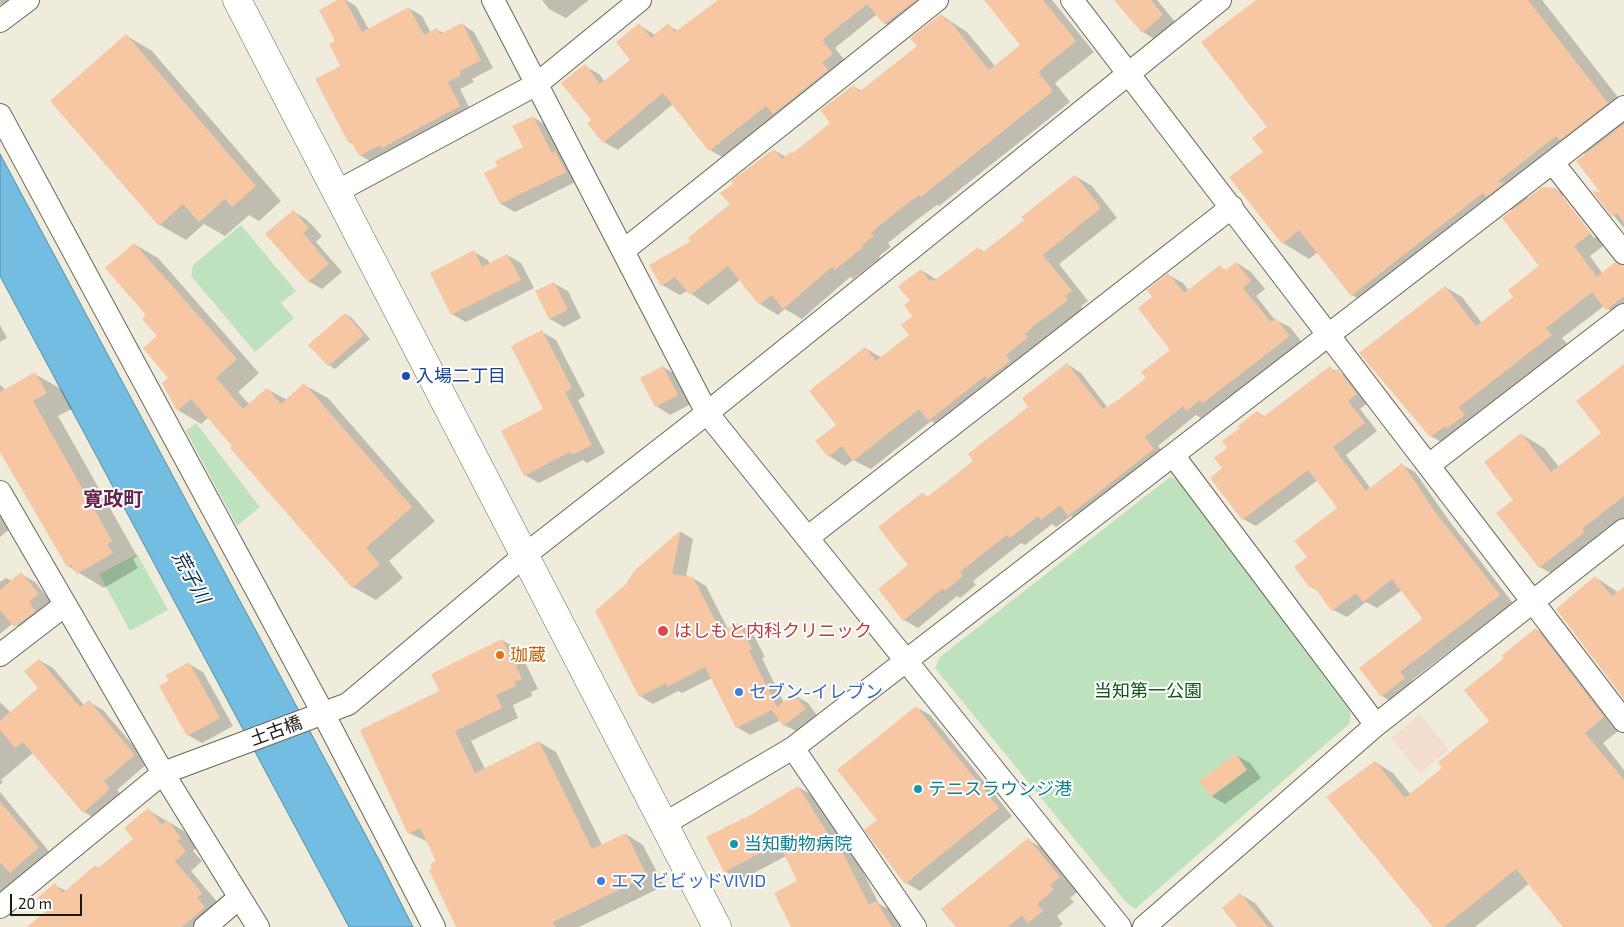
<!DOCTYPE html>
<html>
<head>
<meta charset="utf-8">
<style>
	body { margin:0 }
	#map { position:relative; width:1624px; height:927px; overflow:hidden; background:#f0ecdb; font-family:"Exo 2",sans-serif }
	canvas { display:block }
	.scale { position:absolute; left:10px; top:894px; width:72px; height:22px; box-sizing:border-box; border:2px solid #1b1a14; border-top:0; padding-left:6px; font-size:15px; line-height:18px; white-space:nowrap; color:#1b1a14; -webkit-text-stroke:4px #fff; paint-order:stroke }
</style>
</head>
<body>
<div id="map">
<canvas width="1624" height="927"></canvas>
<div class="scale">20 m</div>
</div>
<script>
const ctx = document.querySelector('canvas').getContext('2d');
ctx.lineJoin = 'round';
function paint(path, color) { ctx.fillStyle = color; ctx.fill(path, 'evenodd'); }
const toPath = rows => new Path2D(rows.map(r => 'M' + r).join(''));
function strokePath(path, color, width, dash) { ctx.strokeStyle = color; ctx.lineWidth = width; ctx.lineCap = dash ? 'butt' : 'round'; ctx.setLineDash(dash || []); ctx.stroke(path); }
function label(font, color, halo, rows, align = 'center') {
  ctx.font = font + ' "Exo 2","Noto Sans JP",sans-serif'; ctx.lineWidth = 4; ctx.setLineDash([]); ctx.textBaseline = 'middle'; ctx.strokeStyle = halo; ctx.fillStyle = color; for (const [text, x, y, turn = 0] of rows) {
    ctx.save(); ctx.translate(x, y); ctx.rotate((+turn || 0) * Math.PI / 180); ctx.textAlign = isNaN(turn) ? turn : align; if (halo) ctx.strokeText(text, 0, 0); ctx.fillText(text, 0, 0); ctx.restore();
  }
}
paint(toPath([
	[1420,714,1449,750,1420,773,1391,738]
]), '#f2ddcf');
paint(toPath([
	[241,225,296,291,281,303,294,318,255,352,191,276,193,265],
	[196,423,260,507,237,526,186,431],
	[1170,477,1178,480,1350,711,1350,723,1135,909,1126,902,935,668,940,657],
	[137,554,168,610,130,631,99,574]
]), '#bee2bd');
const water = toPath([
	[0,154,379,860,413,927,349,927,0,276,0,154]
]);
paint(water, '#72bde1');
strokePath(water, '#588ca4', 1);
paint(toPath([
	[0,0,11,0,0,5],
	[340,0,346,0,356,6,369,30,409,8,422,16,431,33,437,30,444,33,462,24,474,32,493,68,472,79,474,82,460,89,472,113,373,163,360,155,355,145,349,142,342,66,337,42],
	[542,0,589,0,566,18,549,9],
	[719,0,937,0,898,31,884,23,877,14,835,48,846,62,724,158,710,150,673,104,618,150,604,142,593,121,585,66,599,74,605,82,632,60,639,25,655,35,668,25,678,31],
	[985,0,1052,0,1094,52,1055,83,1070,102,939,206,937,205,918,219,888,243,891,247,879,256,880,258,853,279,850,277,802,319,785,309,778,315,760,304,740,280,708,305,687,291,680,295,662,285,693,242,731,204,774,150,786,157,793,154,832,123,854,87,862,91,918,46,941,15,967,32,995,66,1021,45],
	[1116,0,1157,0,1176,23,1156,40,1143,32],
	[1258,0,1542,0,1624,105,1624,228,1595,193,1603,194,1586,154,1582,152,1525,196,1529,198,1556,189,1573,199,1607,243,1590,256,1603,274,1624,276,1624,319,1604,306,1562,338,1568,345,1448,446,1431,436,1360,353,1445,287,1462,297,1482,323,1515,297,1541,266,1513,211,1509,209,1379,311,1352,295,1318,252,1309,259,1283,243,1264,152,1268,127],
	[1561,196,1564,196,1596,237,1594,238],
	[127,36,152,51,281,201,259,221,249,215,225,236,204,224,186,240,160,225],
	[533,117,547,126,579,180,515,212,501,204,499,166,524,147],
	[1075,176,1092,186,1117,218,1059,264,1088,301,1081,306,1083,310,945,429,931,421,871,469,853,460,845,466,829,456,865,348,882,358,910,336,914,316,911,301,921,270,937,280,978,248,984,252,1025,220],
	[293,211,307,220,322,236,316,242,342,272,322,289,308,281],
	[134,244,158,258,259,373,238,392,250,405,267,389,287,400,304,385,328,398,435,521,389,561,403,578,376,600,353,587,232,448,234,446,209,417,201,424,178,410,164,384,170,378,159,336,148,315],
	[474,252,488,260,490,264,507,255,521,263,534,288,466,322,452,314],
	[1237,263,1251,272,1265,289,1256,296,1275,320,1290,327,1304,345,1218,411,1214,408,1201,418,1196,415,1158,446,1168,458,1083,523,1071,516,1056,527,1052,524,1025,545,1021,543,973,581,976,585,960,598,957,596,918,628,904,620,910,565,923,494,929,497,975,461,1030,407,1067,364,1081,373,1108,408,1148,379,1172,350,1154,297,1168,275,1183,283,1189,291,1220,267,1227,271],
	[553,283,568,291,581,318,564,327,550,319,537,292],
	[345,314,352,318,370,339,335,369,329,365],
	[0,325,7,338,0,342],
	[542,332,556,340,585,396,578,400,605,453,587,463,583,460,539,483,525,475,545,409],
	[1624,366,1624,526,1563,580,1540,567,1515,500,1521,434,1544,448,1559,467,1602,434],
	[663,367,677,375,691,404,670,415,656,406],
	[1330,368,1351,378,1369,402,1360,409,1377,431,1346,455,1371,489,1402,465,1415,472,1450,522,1513,603,1412,680,1417,686,1395,704,1382,696,1423,620,1423,616,1402,590,1377,608,1366,602,1347,617,1333,610,1319,591,1311,587,1339,508,1318,480,1256,526,1243,519,1224,468,1229,448,1242,428,1258,412,1265,417],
	[35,374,61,389,72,409,58,416,137,556,133,559,138,568,104,588,68,566,0,448,0,385,6,390],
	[0,512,12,527,0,537],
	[681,532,693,539,686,577,693,578,706,586,728,629,739,624,752,632,765,657,762,658,784,703,794,695,808,703,818,717,798,732,784,725,781,720,750,735,737,727,712,678,682,693,678,691,653,704,640,696,626,586,636,571],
	[21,574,35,582,52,603,29,634,13,623,0,634,0,582,6,578,12,581],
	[1595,577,1619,593,1624,589,1624,697],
	[1536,629,1554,640,1622,728,1603,743,1624,770,1624,927,1566,927,1530,883,1475,927,1435,927,1375,762,1393,773,1411,795,1444,768,1491,721,1505,658],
	[502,640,519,650,538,689,531,692,532,696,513,705,518,718,471,741,485,769,539,742,556,752,602,845,626,834,643,845,664,886,579,927,464,927,428,842,409,833,441,692],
	[39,660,53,668,84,705,89,702,103,710,148,763,117,790,124,798,98,820,84,812,34,752,1,780,3,782,0,785,0,702,11,713,40,688],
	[189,664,203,672,233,726,202,743,188,735,170,681],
	[916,707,930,715,1012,816,920,891,906,883,879,820],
	[1236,755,1250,763,1261,778,1225,804,1211,796],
	[798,787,814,796,842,841,850,846,879,904,892,911,901,927,792,927,799,882,786,856,741,880,725,871,746,820],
	[0,792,52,855,0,901],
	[148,810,184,831,197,848,193,851,202,861,191,871,218,903,210,927,29,927,47,911,55,885,66,891,96,866,99,869,135,839],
	[1028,840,1049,852,1080,890,1070,898,1074,902,1057,916,1063,924,1059,927,957,927],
	[1241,895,1255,903,1274,927,1239,927]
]), '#0003');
paint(toPath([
	[337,0,345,0,362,32,409,7,424,35,437,28,440,34,462,23,481,60,460,71,461,75,448,82,460,106,382,148,380,145,359,156,351,141,348,142,315,79,340,66,329,44,335,41,319,10],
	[718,0,916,0,884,24,867,4,822,40,833,54,822,62,828,70,773,114,766,106,709,151,663,93,603,143,587,123,591,120,561,83,585,64,600,84,630,60,616,42,639,23,651,38,668,23,675,32],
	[984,0,1043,0,1076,41,1038,72,1053,91,921,197,919,195,900,209,871,233,874,236,862,245,863,247,835,270,832,267,783,309,772,295,759,305,728,266,690,295,675,277,661,286,649,265,691,241,688,238,730,204,720,193,733,184,731,181,774,149,782,159,791,152,793,153,830,123,820,110,854,85,859,92,917,46,910,38,941,14,947,22,949,20,989,70,1020,45],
	[1114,0,1151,0,1163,15,1142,33],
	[1256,0,1528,0,1608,103,1560,140,1556,136,1497,182,1504,183,1486,197,1483,193,1351,296,1299,230,1282,244,1229,177,1263,152,1252,138,1267,127,1201,42],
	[126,34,256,186,232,207,225,199,199,222,183,204,159,226,50,101],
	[533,116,552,153,555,151,566,172,500,204,484,173,498,166,495,161,523,147,512,126],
	[1624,124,1624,223,1617,213,1612,217,1592,191,1600,192,1576,161],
	[1075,175,1101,208,1043,255,1072,291,1065,296,1068,300,1035,325,1025,334,1028,337,1006,355,1010,361,987,379,985,376,928,421,919,409,853,461,842,446,828,457,815,441,836,425,809,391,865,347,876,361,909,335,901,325,912,316,904,305,910,301,898,286,921,269,930,281,933,279,934,281,978,247,982,253,1024,220,1021,217],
	[1542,187,1556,188,1591,233,1574,246,1597,277,1615,262,1624,266,1624,296,1606,310,1592,292,1546,328,1552,335,1459,407,1465,415,1447,428,1445,426,1430,437,1359,353,1445,286,1476,326,1513,297,1508,290,1539,266,1502,218],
	[293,210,309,228,303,233,329,264,308,282,265,234],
	[134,243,237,359,216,378,243,409,267,388,281,404,304,383,412,507,366,548,380,564,352,588,230,448,232,446,191,399,177,411,162,383,168,378,143,348,157,336,142,319,146,315,105,268],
	[474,250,482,267,507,254,521,280,451,315,430,273],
	[1236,262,1251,281,1243,288,1271,322,1276,318,1290,336,1203,403,1200,400,1186,411,1183,406,1145,437,1154,449,1068,516,1060,505,1041,520,1038,516,1010,538,1007,535,960,572,963,576,945,591,943,588,903,621,878,589,908,565,878,527,923,492,927,497,973,461,968,454,1028,407,1022,398,1067,363,1103,409,1118,400,1146,378,1141,372,1170,350,1138,308,1152,297,1147,290,1168,273,1184,293,1220,265,1224,271],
	[554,282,568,310,549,319,535,291],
	[345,313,364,335,328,366,308,345],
	[542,330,572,388,565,392,592,445,572,455,570,452,524,476,501,431,543,409,511,346],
	[1624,364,1624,496,1582,529,1585,532,1539,568,1496,513,1513,500,1484,462,1521,433,1551,472,1601,433,1576,401],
	[663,366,678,395,655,407,640,378],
	[1330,366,1334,372,1338,369,1357,394,1348,401,1365,423,1333,447,1366,491,1402,463,1436,513,1500,595,1400,672,1405,678,1381,697,1359,668,1422,619,1421,617,1392,579,1363,602,1356,593,1332,611,1313,586,1310,588,1294,567,1307,557,1294,541,1337,508,1333,502,1308,470,1242,520,1210,478,1222,468,1214,458,1227,448,1222,441,1240,428,1238,426,1257,411,1263,417],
	[35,372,47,393,33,401,112,541,107,544,113,553,77,574,71,565,67,567,0,452,0,392],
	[681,530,672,574,693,577,721,632,739,623,752,649,749,651,777,707,794,694,806,709,783,726,772,710,736,728,705,667,667,687,666,683,639,697,595,611,625,585,635,570],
	[21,572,39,594,29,602,36,611,14,627,0,610,0,590],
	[1595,576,1612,596,1624,587,1624,699,1556,609],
	[1536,628,1604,717,1585,733,1624,780,1624,927,1563,927,1516,869,1444,927,1433,927,1326,797,1375,761,1405,798,1442,768,1438,762,1489,721,1464,690,1504,658,1501,656],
	[502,639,522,679,514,682,516,686,496,695,502,708,455,731,475,773,539,741,592,849,626,833,647,876,553,922,556,927,456,927,429,870,432,868,430,864,436,861,420,828,408,834,360,730,439,691,431,674],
	[39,659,80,707,89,700,135,755,104,781,110,789,83,813,23,742,15,748,0,730,0,721,38,688,24,671],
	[189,662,220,718,187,736,159,686,168,681,166,675],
	[916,706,999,808,905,884,864,830,877,820,837,770],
	[1236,754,1247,770,1211,797,1199,781],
	[798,786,830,837,834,835,869,905,876,901,892,927,791,927,774,893,797,881,779,843,724,872,706,837,744,818,744,819],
	[0,802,39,847,10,873,0,862],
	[148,808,162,825,167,820,181,838,177,841,186,851,175,861,202,893,197,898,205,907,182,927,27,927,46,911,36,899,55,883,63,893,95,865,98,868,133,839,124,828],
	[1028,838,1060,877,1050,885,1054,889,1037,904,1043,911,1028,923,1022,915,1008,927,956,927,941,909],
	[1240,893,1268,927,1237,927,1222,908]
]), '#f7c7a4');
const street = toPath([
	[493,0,707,413,1120,927],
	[1072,0,1624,721],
	[0,21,28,0],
	[0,115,323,713,434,927],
	[1553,163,1624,253],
	[336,192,537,84,640,0],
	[623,251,937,0],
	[1173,455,1376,725],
	[1429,465,1624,315],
	[0,492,163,773,258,927],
	[807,538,1232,207],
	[0,655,65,605],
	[793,748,915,927],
	[664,824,793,748,1624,107],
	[0,907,163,773,348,704,525,555,707,413,1220,0],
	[205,927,239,898],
	[1144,927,1376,725,1624,530]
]);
const secondary = toPath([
	[237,0,717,927]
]);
strokePath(street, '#6a6758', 24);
strokePath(secondary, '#6a6758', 29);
strokePath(street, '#fff', 22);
strokePath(secondary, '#fff', 28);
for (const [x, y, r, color] of [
	[406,376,5,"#1a4fb4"],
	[663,631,6,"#e0444e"],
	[500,655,5,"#e8710a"],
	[739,692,5,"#3f7fe0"],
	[918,789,5,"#0f9aa8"],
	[734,844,5,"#0f9aa8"],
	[601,881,5,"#3f7fe0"]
]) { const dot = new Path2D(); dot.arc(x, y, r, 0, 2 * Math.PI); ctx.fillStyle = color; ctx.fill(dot); strokePath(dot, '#fff', 2); }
label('18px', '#164399', '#fff', [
	["入場二丁目",416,376]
], 'left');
label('18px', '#be3a42', '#fff', [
	["はしもと内科クリニック",674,631]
], 'left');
label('18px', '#c56008', '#fff', [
	["珈蔵",510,655]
], 'left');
label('18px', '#0e5714', '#fff', [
	["当知第一公園",1148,691]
]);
label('18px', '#366cbe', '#fff', [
	["セブン-イレブン",749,692],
	["エマ ビビッドVIVID",611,881]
], 'left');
label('18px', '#1b1a14', '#fff', [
	["土古橋",276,731,-20]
]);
label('18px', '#0d838f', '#fff', [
	["テニスラウンジ港",928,789],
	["当知動物病院",744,844]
], 'left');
label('italic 19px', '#0b2f3e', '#fff', [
	["荒子川",191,577,61]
]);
label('bold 20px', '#63264b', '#fff', [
	["寛政町",113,499]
]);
</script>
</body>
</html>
